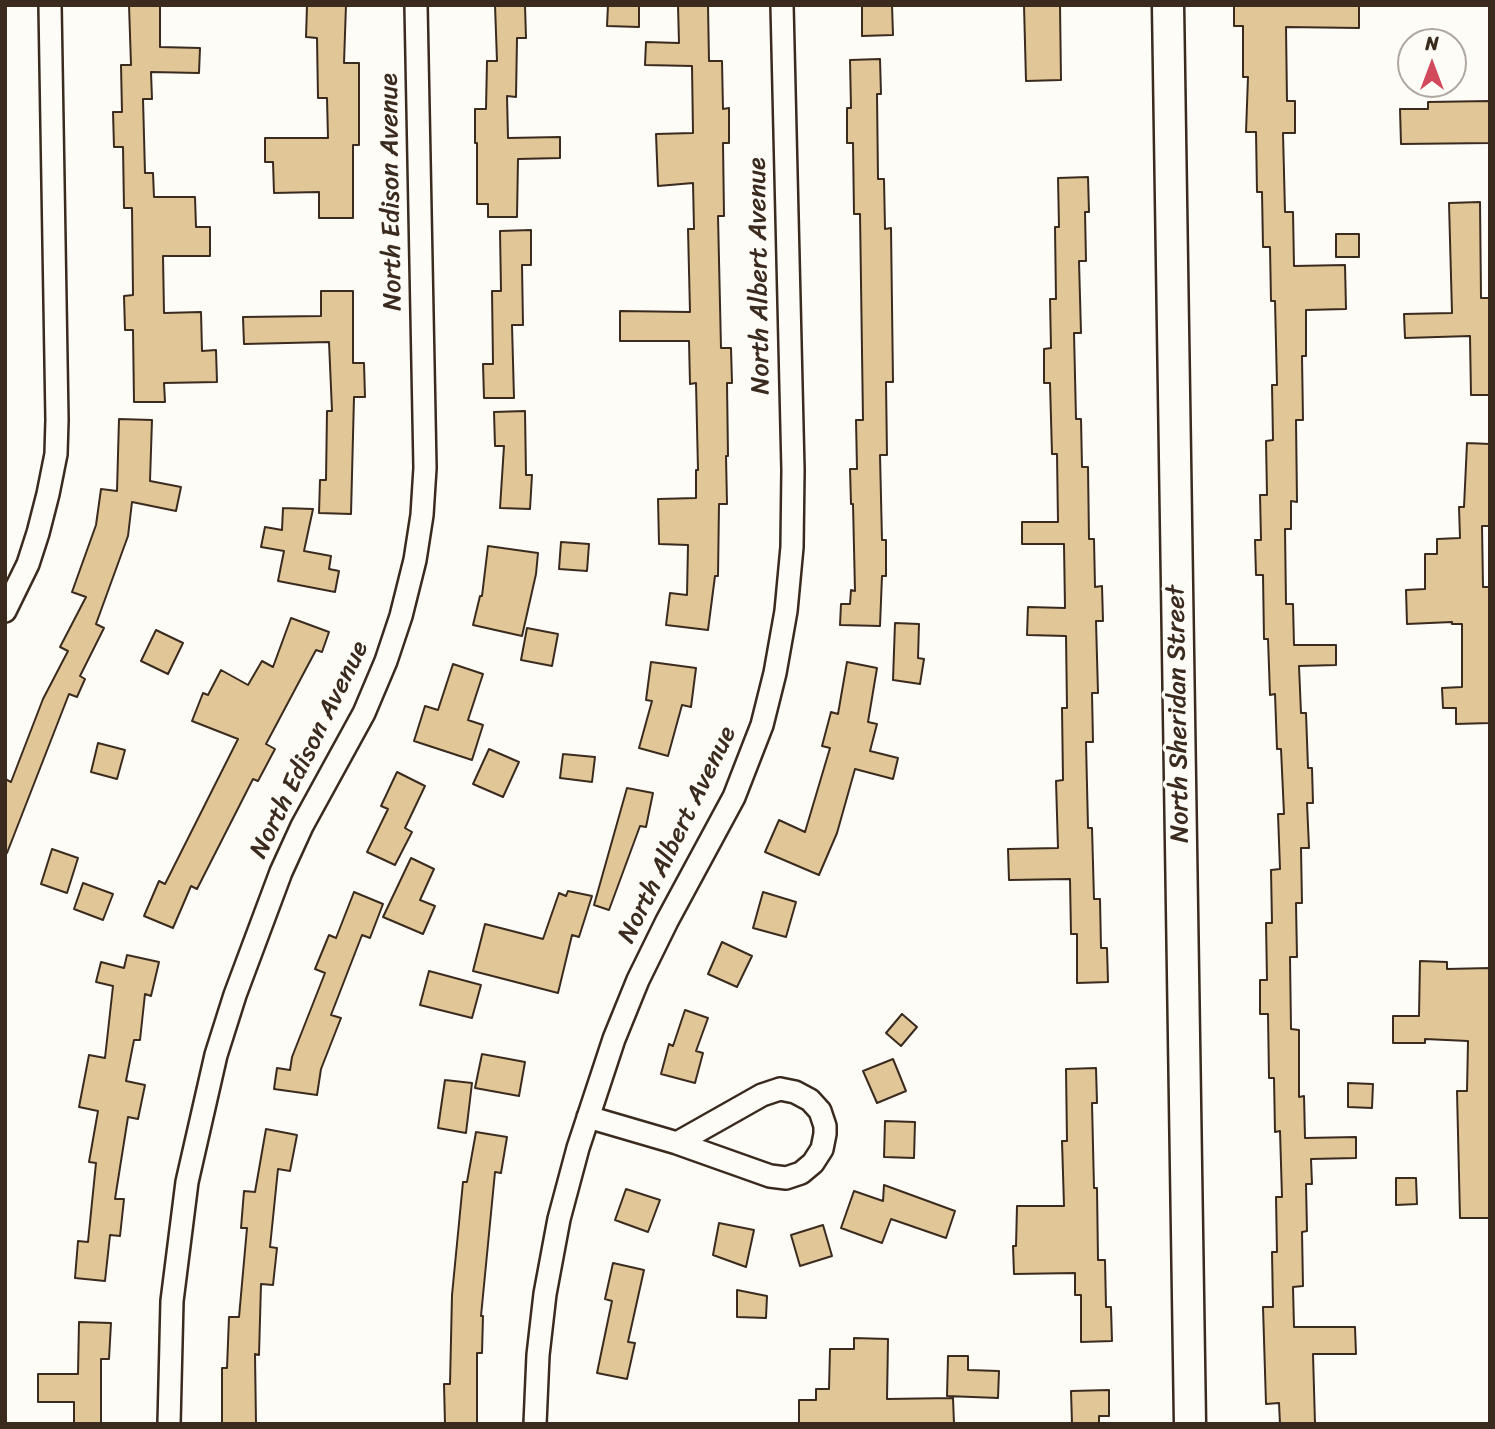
<!DOCTYPE html>
<html>
<head>
<meta charset="utf-8">
<style>
	body { margin:0 }
	#map { position:relative; width:1495px; height:1429px; overflow:hidden; background:#fdfcf7; font-family:Sriracha,sans-serif }
	canvas { display:block }
	.frame { position:absolute; inset:0; border:7px solid #3b2a1e; pointer-events:none }
	.north { position:absolute; left:1397px; top:28px; width:70px; height:70px; box-sizing:border-box; background:#fdfcf7; border:2px solid #afa8a0; border-radius:50%; rotate:0deg; font-size:19px; font-weight:700; line-height:28px; text-align:center; color:#3b2a1e }
	.north::after { content:''; display:block; margin:auto; width:24px; height:32px; background:#d1495b; clip-path:polygon(50% 0,100% 100%,50% 72%,0 100%) }
</style>
</head>
<body>
<div id="map">
<canvas width="1495" height="1429"></canvas>
<div class="frame"></div>
<div class="north">N</div>
</div>
<script>
const ctx = document.querySelector('canvas').getContext('2d');
ctx.lineJoin = 'round';
function paint(path, color) { ctx.fillStyle = color; ctx.fill(path, 'evenodd'); }
const toPath = rows => new Path2D(rows.map(r => 'M' + r).join(''));
function strokePath(path, color, width, dash) { ctx.strokeStyle = color; ctx.lineWidth = width; ctx.lineCap = dash ? 'butt' : 'round'; ctx.setLineDash(dash || []); ctx.stroke(path); }
function label(font, color, halo, rows, align = 'center') {
  ctx.font = font + ' Sriracha,sans-serif'; ctx.lineWidth = 7; ctx.setLineDash([]); ctx.textBaseline = 'middle'; ctx.strokeStyle = halo; ctx.fillStyle = color; for (const [text, x, y, turn = 0] of rows) {
    ctx.save(); ctx.translate(x, y); ctx.rotate((+turn || 0) * Math.PI / 180); ctx.textAlign = isNaN(turn) ? turn : align; if (halo) ctx.strokeText(text, 0, 0); ctx.fillText(text, 0, 0); ctx.restore();
  }
}
const building = toPath([
	[129,5,160,5,160,47,200,48,199,73,151,72,152,99,143,99,145,173,153,173,154,197,195,197,196,227,210,227,210,256,163,256,164,313,201,312,202,351,216,350,217,382,164,383,165,402,134,402,133,330,125,330,124,296,133,295,132,208,124,208,123,147,114,147,113,112,122,112,121,65,131,65,129,5],
	[307,5,346,5,344,63,359,63,359,145,353,145,353,218,319,218,319,192,274,193,273,162,265,162,265,138,328,138,327,98,318,98,317,38,306,37,307,5],
	[495,5,525,5,526,38,517,38,516,97,507,96,508,138,560,137,560,158,518,159,517,217,488,217,488,204,477,204,477,143,475,143,475,109,486,109,487,61,497,61,495,5],
	[608,5,639,5,639,27,607,26,608,5],
	[678,5,708,5,709,61,722,61,723,109,729,108,729,143,723,143,724,216,718,216,721,348,731,348,732,383,727,383,728,456,726,456,727,504,719,504,718,576,715,576,708,630,666,625,670,593,687,595,688,545,659,544,658,499,696,498,696,470,698,470,696,383,690,384,689,341,620,341,620,311,690,312,688,229,694,229,693,183,658,186,656,134,693,133,692,66,645,65,646,42,679,43,678,5],
	[862,5,892,5,893,35,862,36,862,5],
	[1024,5,1060,5,1061,80,1026,81,1024,5],
	[1234,5,1359,5,1359,28,1286,27,1287,101,1295,101,1295,133,1283,133,1285,212,1293,212,1294,266,1345,265,1346,309,1306,310,1306,356,1302,356,1303,420,1296,420,1297,502,1291,501,1291,529,1285,529,1286,604,1293,604,1294,645,1336,645,1336,665,1299,666,1301,713,1306,713,1308,768,1312,768,1313,803,1307,803,1309,848,1301,848,1302,903,1296,903,1297,957,1290,957,1291,1029,1299,1030,1299,1097,1304,1096,1305,1138,1356,1137,1356,1158,1311,1159,1312,1184,1306,1184,1307,1231,1302,1232,1303,1286,1293,1287,1294,1327,1355,1327,1356,1354,1313,1354,1315,1424,1280,1424,1279,1403,1266,1404,1263,1307,1273,1307,1272,1252,1277,1252,1276,1197,1282,1197,1280,1131,1275,1132,1274,1078,1269,1078,1268,1014,1260,1014,1260,980,1267,980,1266,923,1272,923,1271,870,1280,869,1278,814,1284,814,1281,749,1277,749,1275,694,1270,695,1268,639,1264,639,1263,575,1256,575,1255,540,1261,540,1260,495,1267,495,1266,441,1273,440,1272,385,1277,385,1275,301,1271,301,1270,247,1263,247,1262,192,1257,192,1256,132,1246,132,1248,77,1243,77,1243,26,1234,26,1234,5],
	[880,59,881,94,877,94,878,179,884,179,885,229,891,228,893,382,886,382,887,455,880,455,882,540,886,540,886,576,882,576,880,626,840,625,841,604,850,604,851,590,855,591,853,504,851,504,850,469,857,469,856,420,863,420,860,214,854,214,853,143,847,143,847,108,851,108,850,60,880,59],
	[1490,101,1490,143,1401,144,1400,109,1428,109,1428,102,1490,101],
	[1088,177,1089,212,1085,212,1086,261,1079,261,1081,333,1074,333,1076,419,1081,419,1082,467,1088,467,1089,539,1094,539,1095,587,1102,586,1103,621,1096,621,1098,693,1092,693,1093,742,1086,742,1088,828,1092,828,1094,899,1100,899,1101,948,1107,948,1108,982,1077,983,1077,934,1071,934,1070,879,1009,880,1008,849,1058,848,1056,781,1063,780,1062,708,1067,708,1066,636,1027,635,1028,607,1065,608,1064,544,1022,544,1022,522,1058,522,1057,454,1052,454,1050,383,1044,383,1044,349,1051,348,1050,299,1056,299,1055,227,1059,227,1058,178,1088,177],
	[1480,202,1481,298,1490,298,1490,395,1471,395,1470,336,1405,338,1404,314,1452,313,1449,203,1480,202],
	[531,230,531,265,522,265,523,325,512,325,514,398,484,398,483,364,493,364,492,291,501,291,500,231,531,230],
	[1336,234,1359,234,1359,257,1336,257,1336,234],
	[321,291,353,291,353,363,364,363,365,397,354,397,351,514,319,513,320,480,326,480,327,411,332,411,329,342,244,344,243,317,321,316,321,291],
	[525,411,526,475,532,475,530,509,500,508,504,446,495,446,494,412,525,411],
	[119,419,152,420,150,481,181,487,176,511,132,502,128,536,96,624,104,628,80,676,85,679,77,697,69,694,7,853,5,853,5,779,11,782,43,699,68,651,60,647,86,597,72,592,96,525,101,489,117,491,119,419],
	[1467,443,1490,444,1490,526,1482,526,1483,587,1490,587,1490,723,1456,724,1456,708,1443,708,1442,688,1462,687,1462,624,1452,624,1452,622,1407,624,1406,590,1425,589,1425,554,1437,554,1437,539,1460,538,1459,507,1464,507,1467,443],
	[283,508,313,509,304,551,331,556,329,569,339,571,335,592,278,581,284,551,261,547,265,527,282,530,283,508],
	[561,542,589,544,587,571,559,569,561,542],
	[488,546,538,553,536,574,522,636,473,625,480,596,482,596,488,546],
	[291,618,329,632,322,652,316,650,266,744,275,749,258,781,253,779,197,889,191,886,173,928,144,916,159,881,165,884,238,739,192,721,203,693,208,695,221,670,248,685,262,661,273,667,291,618],
	[895,623,919,624,918,658,924,659,920,684,893,680,895,623],
	[527,628,558,634,552,666,521,660,527,628],
	[156,630,183,643,168,674,141,661,156,630],
	[651,662,696,668,691,707,682,705,668,756,639,748,652,701,646,700,651,662],
	[847,662,877,668,868,722,877,724,870,751,898,758,893,779,855,769,837,833,819,875,765,852,779,820,805,832,830,748,822,746,831,712,838,714,847,662],
	[453,664,483,674,468,720,483,725,472,760,414,741,425,706,438,710,453,664],
	[98,743,125,750,117,779,91,772,98,743],
	[489,749,519,762,503,797,473,784,489,749],
	[563,754,595,757,592,782,560,778,563,754],
	[397,772,425,786,405,828,412,832,395,865,367,852,388,809,381,806,397,772],
	[627,788,653,793,646,827,640,826,609,910,594,905,627,788],
	[52,849,78,858,67,893,41,884,52,849],
	[411,858,434,869,420,900,435,906,423,934,383,917,411,858],
	[83,883,113,894,103,920,74,909,83,883],
	[568,891,592,896,579,937,572,935,558,993,473,971,485,924,543,939,559,893,566,896,568,891],
	[354,892,383,904,370,938,362,935,331,1015,341,1018,321,1069,317,1095,274,1089,277,1068,290,1070,292,1057,325,973,315,969,329,935,336,938,354,892],
	[763,892,796,902,786,937,753,928,763,892],
	[722,942,752,956,737,987,708,974,722,942],
	[127,955,159,962,151,996,145,994,140,1040,134,1040,126,1081,145,1085,138,1119,128,1117,115,1199,124,1199,120,1236,110,1235,105,1281,75,1278,78,1241,88,1242,96,1163,89,1162,98,1111,79,1107,89,1055,105,1058,113,986,96,982,101,962,124,968,127,955],
	[1420,961,1447,962,1447,969,1490,968,1490,1218,1460,1218,1457,1091,1467,1091,1468,1041,1425,1039,1425,1043,1393,1043,1393,1016,1419,1016,1420,961],
	[429,971,481,985,472,1018,420,1005,429,971],
	[685,1010,708,1018,696,1051,703,1053,695,1083,661,1074,669,1044,673,1046,685,1010],
	[902,1014,917,1027,901,1046,886,1033,902,1014],
	[482,1054,525,1062,519,1096,475,1088,482,1054],
	[893,1059,906,1091,877,1103,863,1071,893,1059],
	[1096,1068,1097,1103,1092,1103,1094,1188,1097,1188,1098,1260,1105,1260,1106,1307,1111,1307,1112,1341,1081,1342,1081,1295,1075,1295,1075,1273,1014,1274,1013,1246,1016,1246,1017,1206,1064,1206,1062,1141,1067,1141,1066,1069,1096,1068],
	[445,1080,472,1083,466,1133,438,1128,445,1080],
	[1348,1083,1373,1084,1372,1108,1348,1107,1348,1083],
	[885,1121,915,1122,914,1158,884,1157,885,1121],
	[266,1129,297,1135,290,1171,278,1169,270,1247,277,1248,273,1285,261,1284,259,1355,255,1354,256,1424,222,1424,222,1368,227,1368,229,1317,239,1317,247,1228,241,1228,244,1191,255,1192,266,1129],
	[476,1132,507,1137,501,1173,495,1172,481,1316,483,1316,482,1353,477,1353,477,1424,445,1424,444,1384,450,1384,452,1295,463,1182,467,1182,476,1132],
	[1396,1178,1416,1178,1417,1204,1396,1205,1396,1178],
	[884,1185,955,1211,946,1238,891,1219,882,1243,841,1228,854,1191,883,1201,884,1185],
	[626,1189,660,1200,648,1232,615,1220,626,1189],
	[719,1223,754,1230,746,1267,713,1255,719,1223],
	[823,1225,832,1256,800,1266,791,1235,823,1225],
	[613,1263,644,1270,628,1342,635,1343,627,1379,597,1373,612,1301,605,1299,613,1263],
	[737,1290,767,1296,766,1318,737,1317,737,1290],
	[79,1322,111,1323,109,1359,101,1359,101,1424,74,1424,74,1402,38,1402,38,1374,78,1374,79,1322],
	[854,1338,888,1339,887,1399,953,1398,954,1424,799,1424,799,1400,816,1400,816,1389,829,1389,830,1349,854,1349,854,1338],
	[948,1356,968,1356,968,1370,999,1371,998,1398,947,1396,948,1356],
	[1109,1390,1109,1416,1099,1416,1099,1424,1072,1424,1071,1391,1109,1390]
]);
paint(building, '#e1c797');
strokePath(building, '#3b2a1e', 2);
const street = toPath([
	[5,611,28,564,38,533,48,494,56,454,57,420,50,5],
	[780,1089,795,1092,810,1100,820,1111,825,1126,825,1134,822,1149,813,1163,801,1173,786,1178,770,1176,677,1143,762,1095,780,1089],
	[588,1117,677,1143],
	[169,1424,172,1301,187,1182,216,1055,235,995,281,872,302,826,364,713,386,661,401,616,415,560,422,515,425,468,416,5],
	[535,1424,538,1355,545,1294,559,1219,578,1148,614,1039,638,980,667,921,734,797,762,725,775,673,786,611,792,547,793,470,782,5]
]);
const secondary = toPath([
	[1168,5,1190,1424]
]);
strokePath(street, '#3b2a1e', 26);
strokePath(secondary, '#3b2a1e', 35);
strokePath(street, '#fdfcf7', 21);
strokePath(secondary, '#fdfcf7', 30);
label('26px', '#3b2a1e', '#fdfcf7', [
	["North Edison Avenue",392,192,-91],
	["North Albert Avenue",760,276,-91],
	["North Sheridan Street",1179,714,-91],
	["North Edison Avenue",310,750,-64],
	["North Albert Avenue",678,835,-64]
]);
</script>
</body>
</html>
